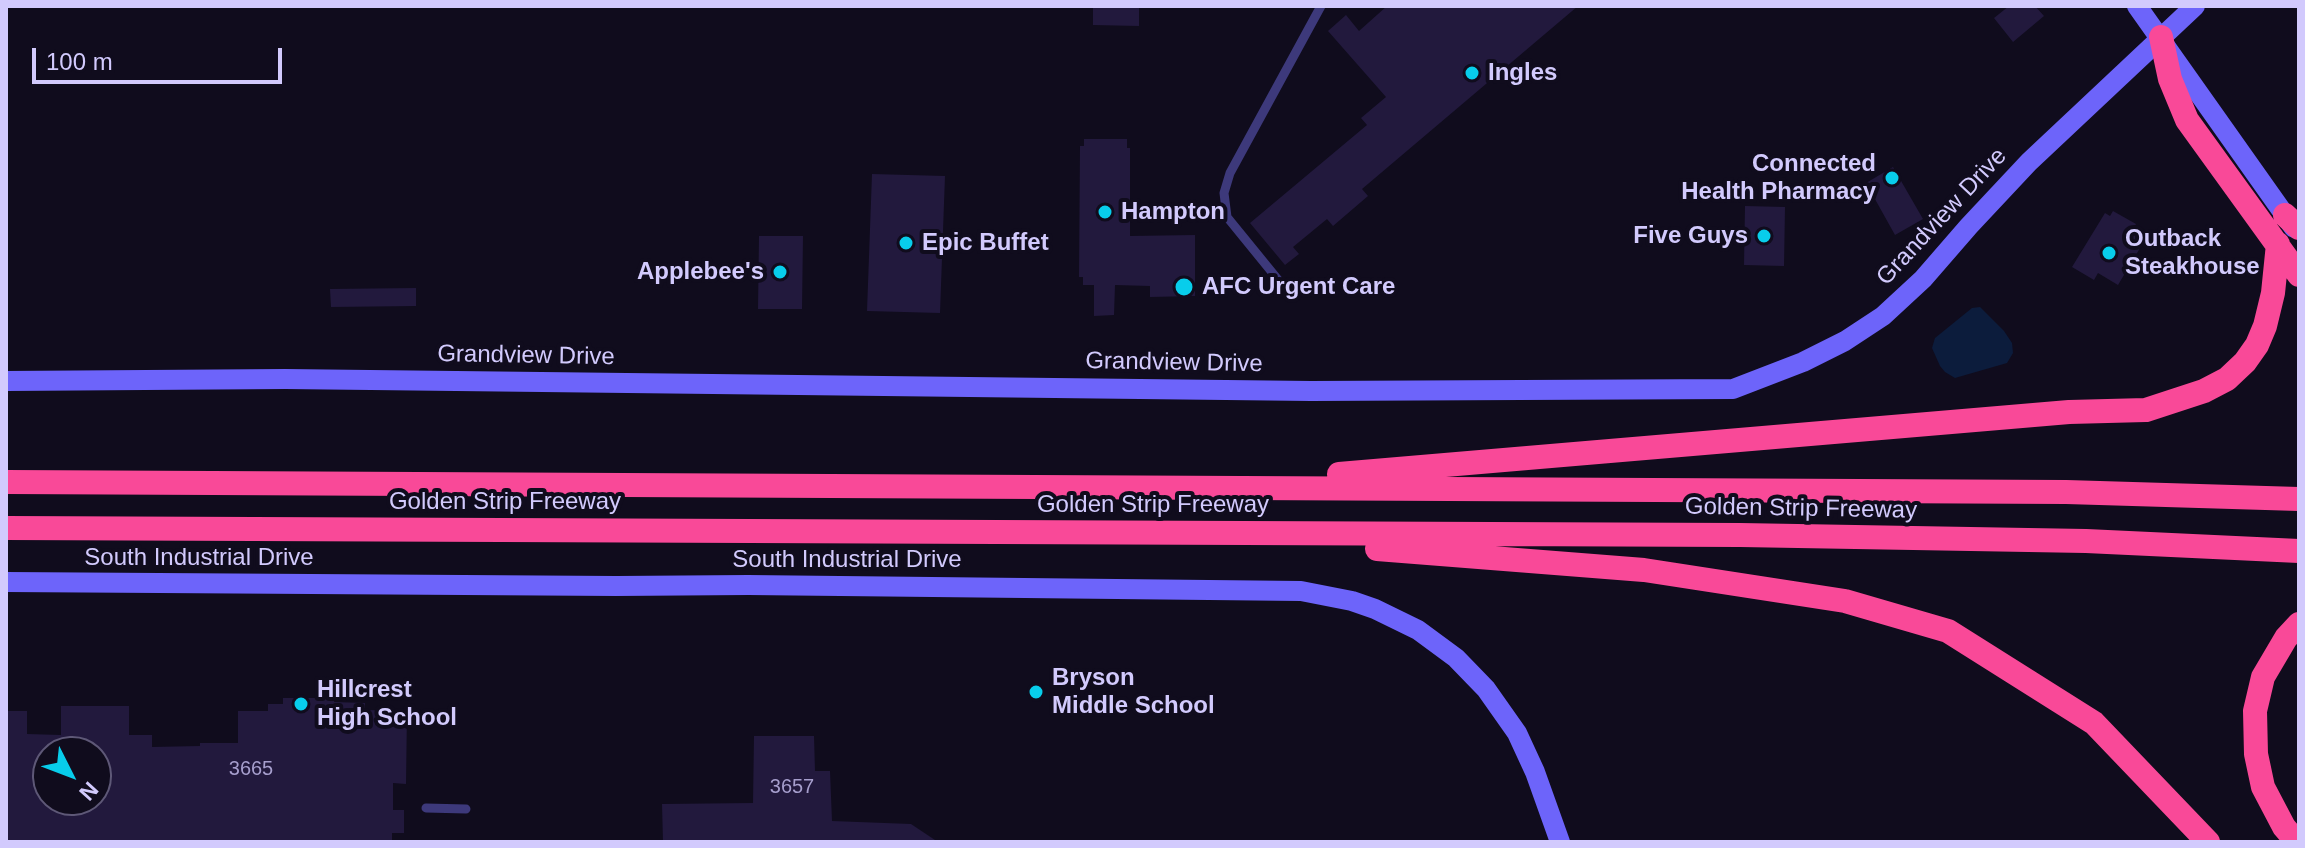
<!DOCTYPE html>
<html>
<head>
<meta charset="utf-8">
<style>
	body { margin:0 }
	#map { position:relative; width:2305px; height:848px; overflow:hidden; background:#100c1d; font-family:Helvetica,sans-serif }
	canvas { display:block }
	.frame { position:absolute; inset:0; border:8px solid #d2cafd; pointer-events:none }
	.north { position:absolute; left:32px; top:736px; width:80px; height:80px; box-sizing:border-box; background:#100c1d; border:2px solid #5e5877; border-radius:50%; rotate:132deg; font-size:22px; font-weight:700; line-height:32px; text-align:center; color:#d2cafd }
	.north::after { content:''; display:block; margin:auto; width:28px; height:36px; background:#08cdeb; clip-path:polygon(50% 0,100% 100%,50% 72%,0 100%) }
	.scale { position:absolute; left:32px; top:48px; width:250px; height:36px; box-sizing:border-box; border:4px solid #d2cafd; border-top:0; padding-left:10px; font-size:24px; line-height:28px; white-space:nowrap; color:#d2cafd; -webkit-text-stroke:6px #100c1d; paint-order:stroke }
</style>
</head>
<body>
<div id="map">
<canvas width="2305" height="848"></canvas>
<div class="frame"></div>
<div class="north">N</div>
<div class="scale">100 m</div>
</div>
<script>
const ctx = document.querySelector('canvas').getContext('2d');
ctx.lineJoin = 'round';
function paint(path, color) { ctx.fillStyle = color; ctx.fill(path, 'evenodd'); }
const toPath = rows => new Path2D(rows.map(r => 'M' + r).join(''));
function strokePath(path, color, width, dash) { ctx.strokeStyle = color; ctx.lineWidth = width; ctx.lineCap = dash ? 'butt' : 'round'; ctx.setLineDash(dash || []); ctx.stroke(path); }
function label(font, color, halo, rows, align = 'center') {
  ctx.font = font + ' Helvetica,sans-serif'; ctx.lineWidth = 8; ctx.setLineDash([]); ctx.textBaseline = 'middle'; ctx.strokeStyle = halo; ctx.fillStyle = color; for (const [text, x, y, turn = 0] of rows) {
    ctx.save(); ctx.translate(x, y); ctx.rotate((+turn || 0) * Math.PI / 180); ctx.textAlign = isNaN(turn) ? turn : align; if (halo) ctx.strokeText(text, 0, 0); ctx.fillText(text, 0, 0); ctx.restore();
  }
}
paint(toPath([
	[1980,307,2004,331,2012,343,2013,353,2007,363,1955,378,1945,372,1940,366,1932,348,1935,338,1972,308]
]), '#0c1c3c');
paint(toPath([
	[1093,6,1139,6,1139,26,1093,25],
	[1387,6,1578,6,1362,189,1368,196,1333,226,1327,219,1293,247,1299,254,1285,265,1250,223,1367,125,1361,118,1386,97,1328,31,1346,15,1359,31],
	[2009,6,2035,6,2044,16,2013,42,1994,18],
	[1084,139,1127,139,1127,148,1130,148,1130,236,1195,235,1195,296,1150,297,1150,286,1115,285,1114,315,1094,316,1094,285,1083,285,1083,277,1079,277,1080,146,1084,146],
	[1893,167,1923,219,1895,235,1866,183],
	[872,174,945,176,940,313,867,311],
	[1745,206,1785,207,1784,266,1744,265],
	[2113,211,2136,224,2133,230,2146,238,2118,285,2098,273,2094,280,2072,267,2105,213,2110,216],
	[759,236,803,236,802,309,758,309],
	[416,288,416,306,331,307,330,289],
	[283,698,335,698,334,702,365,703,365,710,407,711,406,784,393,783,393,810,404,810,404,833,392,833,392,842,6,842,6,711,27,711,27,734,61,735,61,706,129,706,129,735,152,735,152,747,200,746,200,743,238,743,238,711,268,711,268,704,283,704],
	[48,752,96,752,96,800,48,800],
	[754,736,814,736,815,771,830,771,832,821,911,824,938,842,663,842,662,804,753,803]
]), '#22193d');
strokePath(toPath([
	[1284,287,1227,217,1224,193,1230,173,1321,6],
	[426,808,466,809]
]), '#3d397b', 9);
strokePath(toPath([
	[2137,6,2294,228],
	[6,381,285,379,1311,391,1733,389,1803,362,1845,341,1883,316,1923,279,1969,226,2029,162,2195,6],
	[6,582,616,586,748,585,1301,591,1352,601,1375,609,1418,630,1456,658,1486,689,1517,733,1535,772,1560,842]
]), '#6d64fa', 20);
strokePath(toPath([
	[2161,37,2170,79,2187,120,2299,275],
	[2285,215,2299,228],
	[1339,474,2069,412,2146,410,2204,391,2227,379,2245,362,2257,345,2265,326,2273,293,2278,244],
	[6,482,2066,492,2299,499],
	[6,528,1740,535,2086,541,2299,551],
	[1377,549,1644,570,1845,601,1948,631,2094,723,2208,842],
	[2297,842,2284,827,2263,787,2256,754,2255,711,2263,677,2286,638,2299,624]
]), '#f94998', 24);
for (const [x, y, r, color] of [
	[1472,73,8,"#08cdeb"],
	[1892,178,8,"#08cdeb"],
	[1105,212,8,"#08cdeb"],
	[1764,236,8,"#08cdeb"],
	[906,243,8,"#08cdeb"],
	[2109,253,8,"#08cdeb"],
	[780,272,8,"#08cdeb"],
	[1184,287,10,"#08cdeb"],
	[1036,692,8,"#08cdeb"],
	[301,704,8,"#08cdeb"]
]) { const dot = new Path2D(); dot.arc(x, y, r, 0, 2 * Math.PI); ctx.fillStyle = color; ctx.fill(dot); strokePath(dot, '#100c1d', 3); }
label('20px', '#a69ecd', null, [
	["3665",251,769],
	["3657",792,787]
]);
label('bold 24px', '#d2cafd', '#100c1d', [
	["Ingles",1488,73],
	["Connected",1876,164,"right"],
	["Health Pharmacy",1876,192,"right"],
	["Hampton",1121,212],
	["Five Guys",1748,236,"right"],
	["Outback",2125,239],
	["Steakhouse",2125,267],
	["Epic Buffet",922,243],
	["Applebee's",764,272,"right"],
	["AFC Urgent Care",1202,287],
	["Bryson",1052,678],
	["Middle School",1052,706],
	["Hillcrest",317,690],
	["High School",317,718]
], 'left');
label('24px', '#d2cafd', '#100c1d', [
	["Grandview Drive",1942,217,-47],
	["Grandview Drive",526,356,1],
	["Grandview Drive",1174,363,1],
	["Golden Strip Freeway",505,502],
	["Golden Strip Freeway",1153,505],
	["Golden Strip Freeway",1801,509,1],
	["South Industrial Drive",199,558],
	["South Industrial Drive",847,560]
]);
</script>
</body>
</html>
